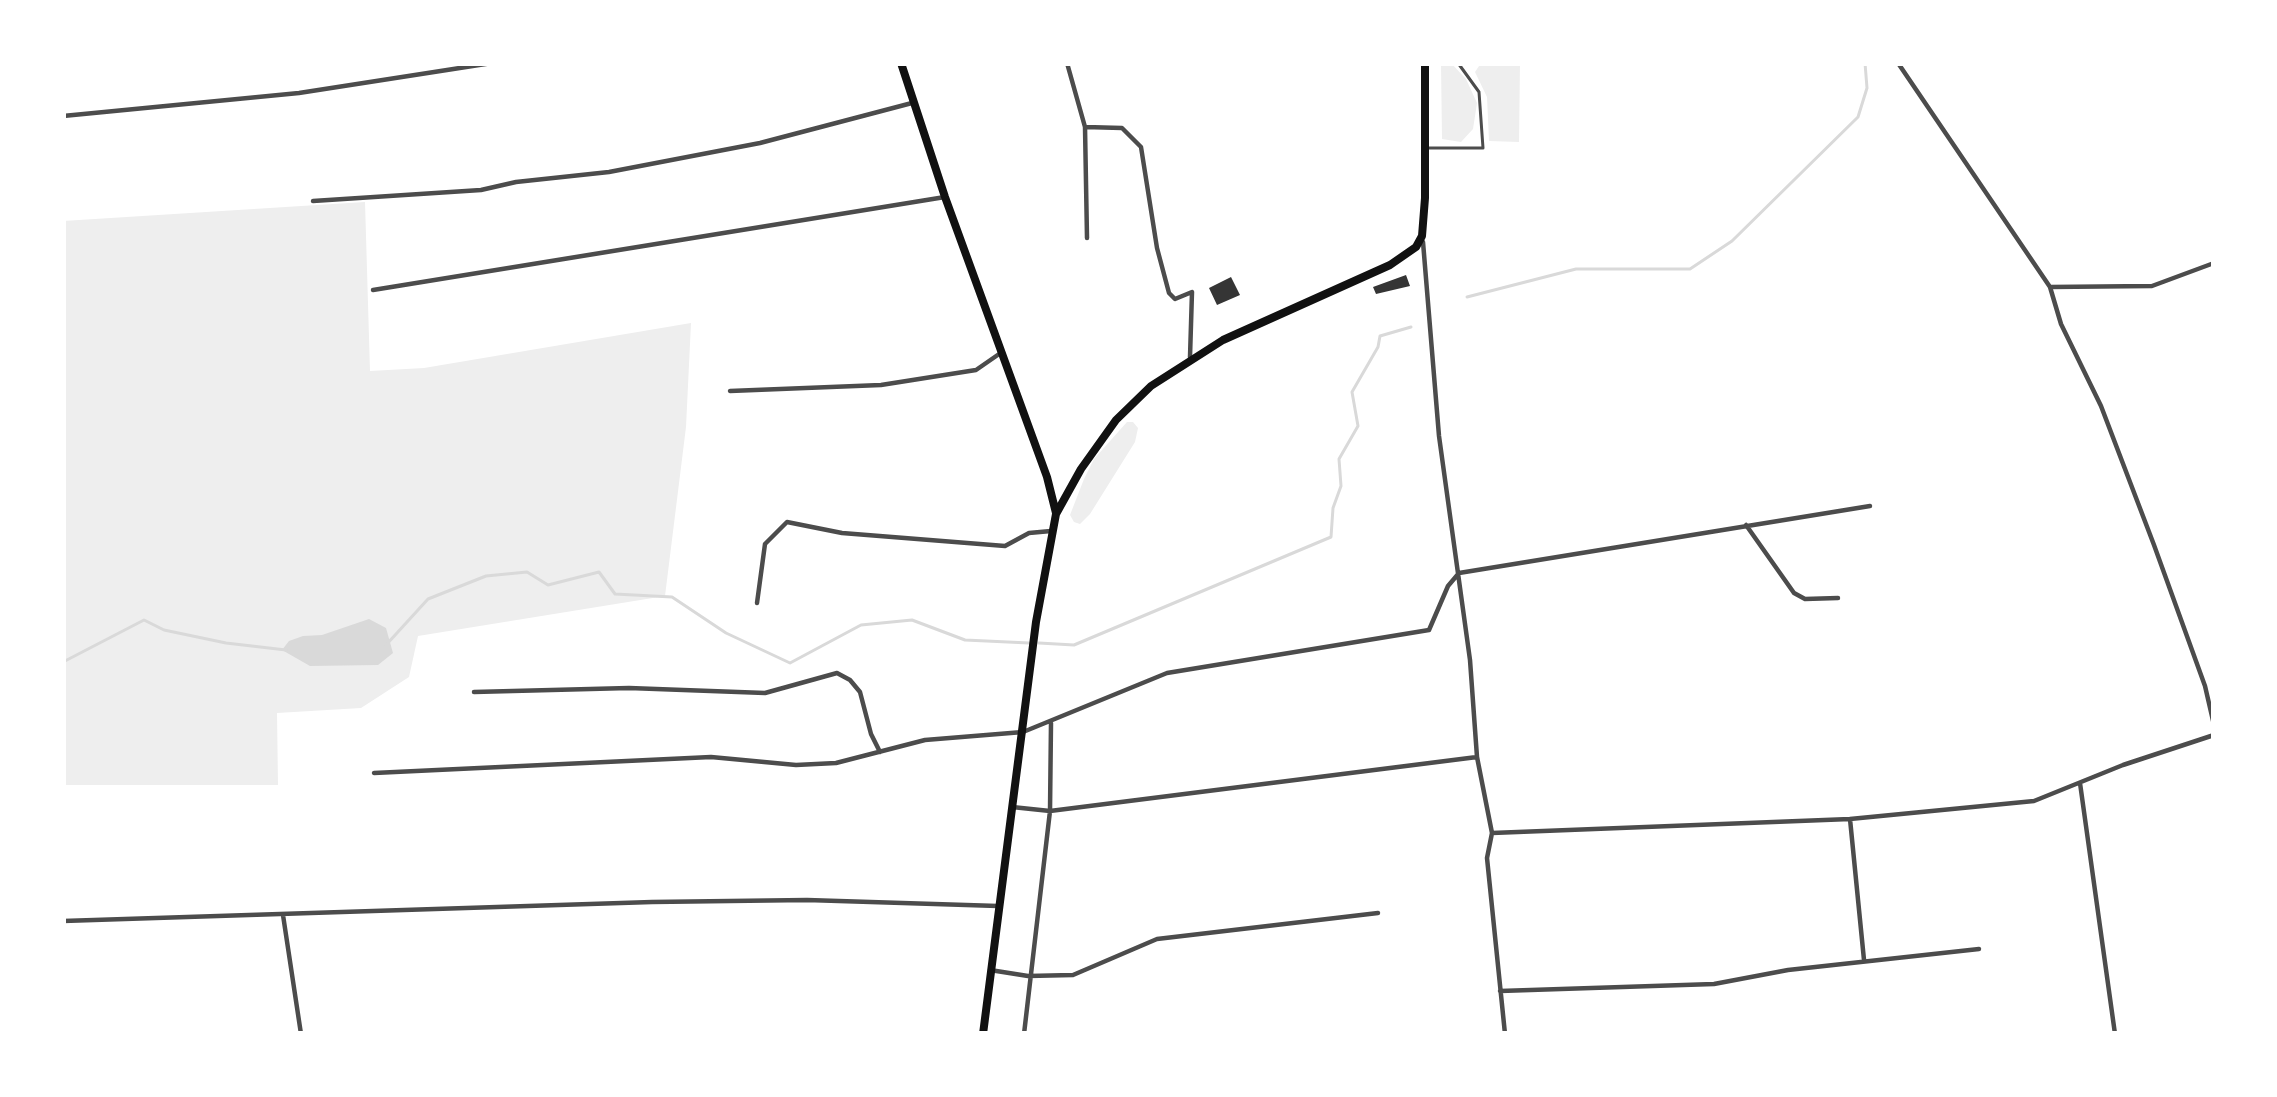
<!DOCTYPE html>
<html>
<head>
<meta charset="utf-8">
<style>
	body { margin:0 }
	#map { position:relative; width:2277px; height:1097px; overflow:hidden; background:#fff; font-family:"Fira Sans Condensed",sans-serif }
	canvas { display:block }
	.frame { position:absolute; inset:0; border:66px solid #fff; pointer-events:none }
</style>
</head>
<body>
<div id="map">
<canvas width="2277" height="1097"></canvas>
<div class="frame"></div>
</div>
<script>
const ctx = document.querySelector('canvas').getContext('2d');
ctx.lineJoin = 'round';
function paint(path, color) { ctx.fillStyle = color; ctx.fill(path, 'evenodd'); }
const toPath = rows => new Path2D(rows.map(r => 'M' + r).join(''));
function strokePath(path, color, width, dash) { ctx.strokeStyle = color; ctx.lineWidth = width; ctx.lineCap = dash ? 'butt' : 'round'; ctx.setLineDash(dash || []); ctx.stroke(path); }
paint(toPath([
	[1441,63,1451,63,1466,79,1477,103,1473,129,1461,142,1442,139],
	[1481,63,1520,63,1519,142,1489,141,1487,97,1475,72],
	[365,202,370,371,424,368,691,323,686,427,665,596,418,636,409,677,361,708,277,713,278,785,63,785,63,221],
	[1127,422,1133,422,1138,428,1135,442,1090,514,1080,524,1074,522,1070,515,1084,479,1094,459]
]), '#eee');
paint(toPath([
	[369,619,386,628,393,653,378,665,310,666,282,650,289,641,303,636,322,635]
]), '#d9d9d9');
strokePath(toPath([
	[1467,297,1576,269,1690,269,1732,241,1858,117,1867,88,1865,63],
	[1039,643,1074,645,1331,537,1333,508,1341,486,1339,459,1358,426,1352,392,1378,347,1380,336,1411,327],
	[386,645,428,599,486,576,527,572,548,585,599,572,615,594,672,597,726,633,790,663,861,625,912,620,965,640,1029,643],
	[63,662,144,620,164,630,226,643,286,650]
]), '#d9d9d9', 3);
paint(toPath([
	[1406,275,1410,286,1376,294,1373,287],
	[1231,277,1240,295,1217,305,1209,288]
]), '#353535');
strokePath(toPath([
	[1427,148,1483,148,1479,92,1458,63]
]), '#4c4c4c', 3);
strokePath(toPath([
	[1067,63,1085,127,1087,238],
	[1898,63,2050,287,2061,324,2101,406,2154,545,2205,686,2214,725],
	[63,116,299,93,492,63],
	[1085,127,1122,128,1141,147,1157,248,1169,293,1175,299,1192,292,1190,357],
	[313,201,481,190,516,182,609,172,760,143,912,103],
	[1423,242,1439,436,1470,660,1477,757,1492,833,1487,858,1505,1034],
	[2050,287,2152,286,2214,263],
	[373,290,945,197],
	[730,391,881,385,976,370,1002,352],
	[1746,525,1794,593,1805,599,1838,598],
	[757,603,765,544,787,522,842,533,1005,546,1029,533,1051,531],
	[474,692,629,688,765,693,837,673,850,680,860,692,871,734,880,752],
	[374,773,711,757,796,765,836,763,925,740,1023,732,1167,673,1429,630,1448,586,1459,573,1870,506],
	[2080,783,2115,1034],
	[1012,807,1050,811,1477,757],
	[1850,819,1864,960],
	[1492,833,1850,819,2034,801,2123,765,2214,735],
	[283,915,301,1034],
	[63,921,652,902,807,900,998,906],
	[990,970,1028,976,1073,975,1157,939,1378,913],
	[1500,991,1714,984,1788,970,1979,949],
	[1024,1034,1050,811,1051,723]
]), '#4c4c4c', 4.5);
strokePath(toPath([
	[901,63,945,197,1047,477,1056,513],
	[983,1034,1036,622,1056,514,1081,469,1116,420,1151,386,1223,340,1390,265,1416,247,1422,236,1425,198,1425,63]
]), '#111', 8);
</script>
</body>
</html>
